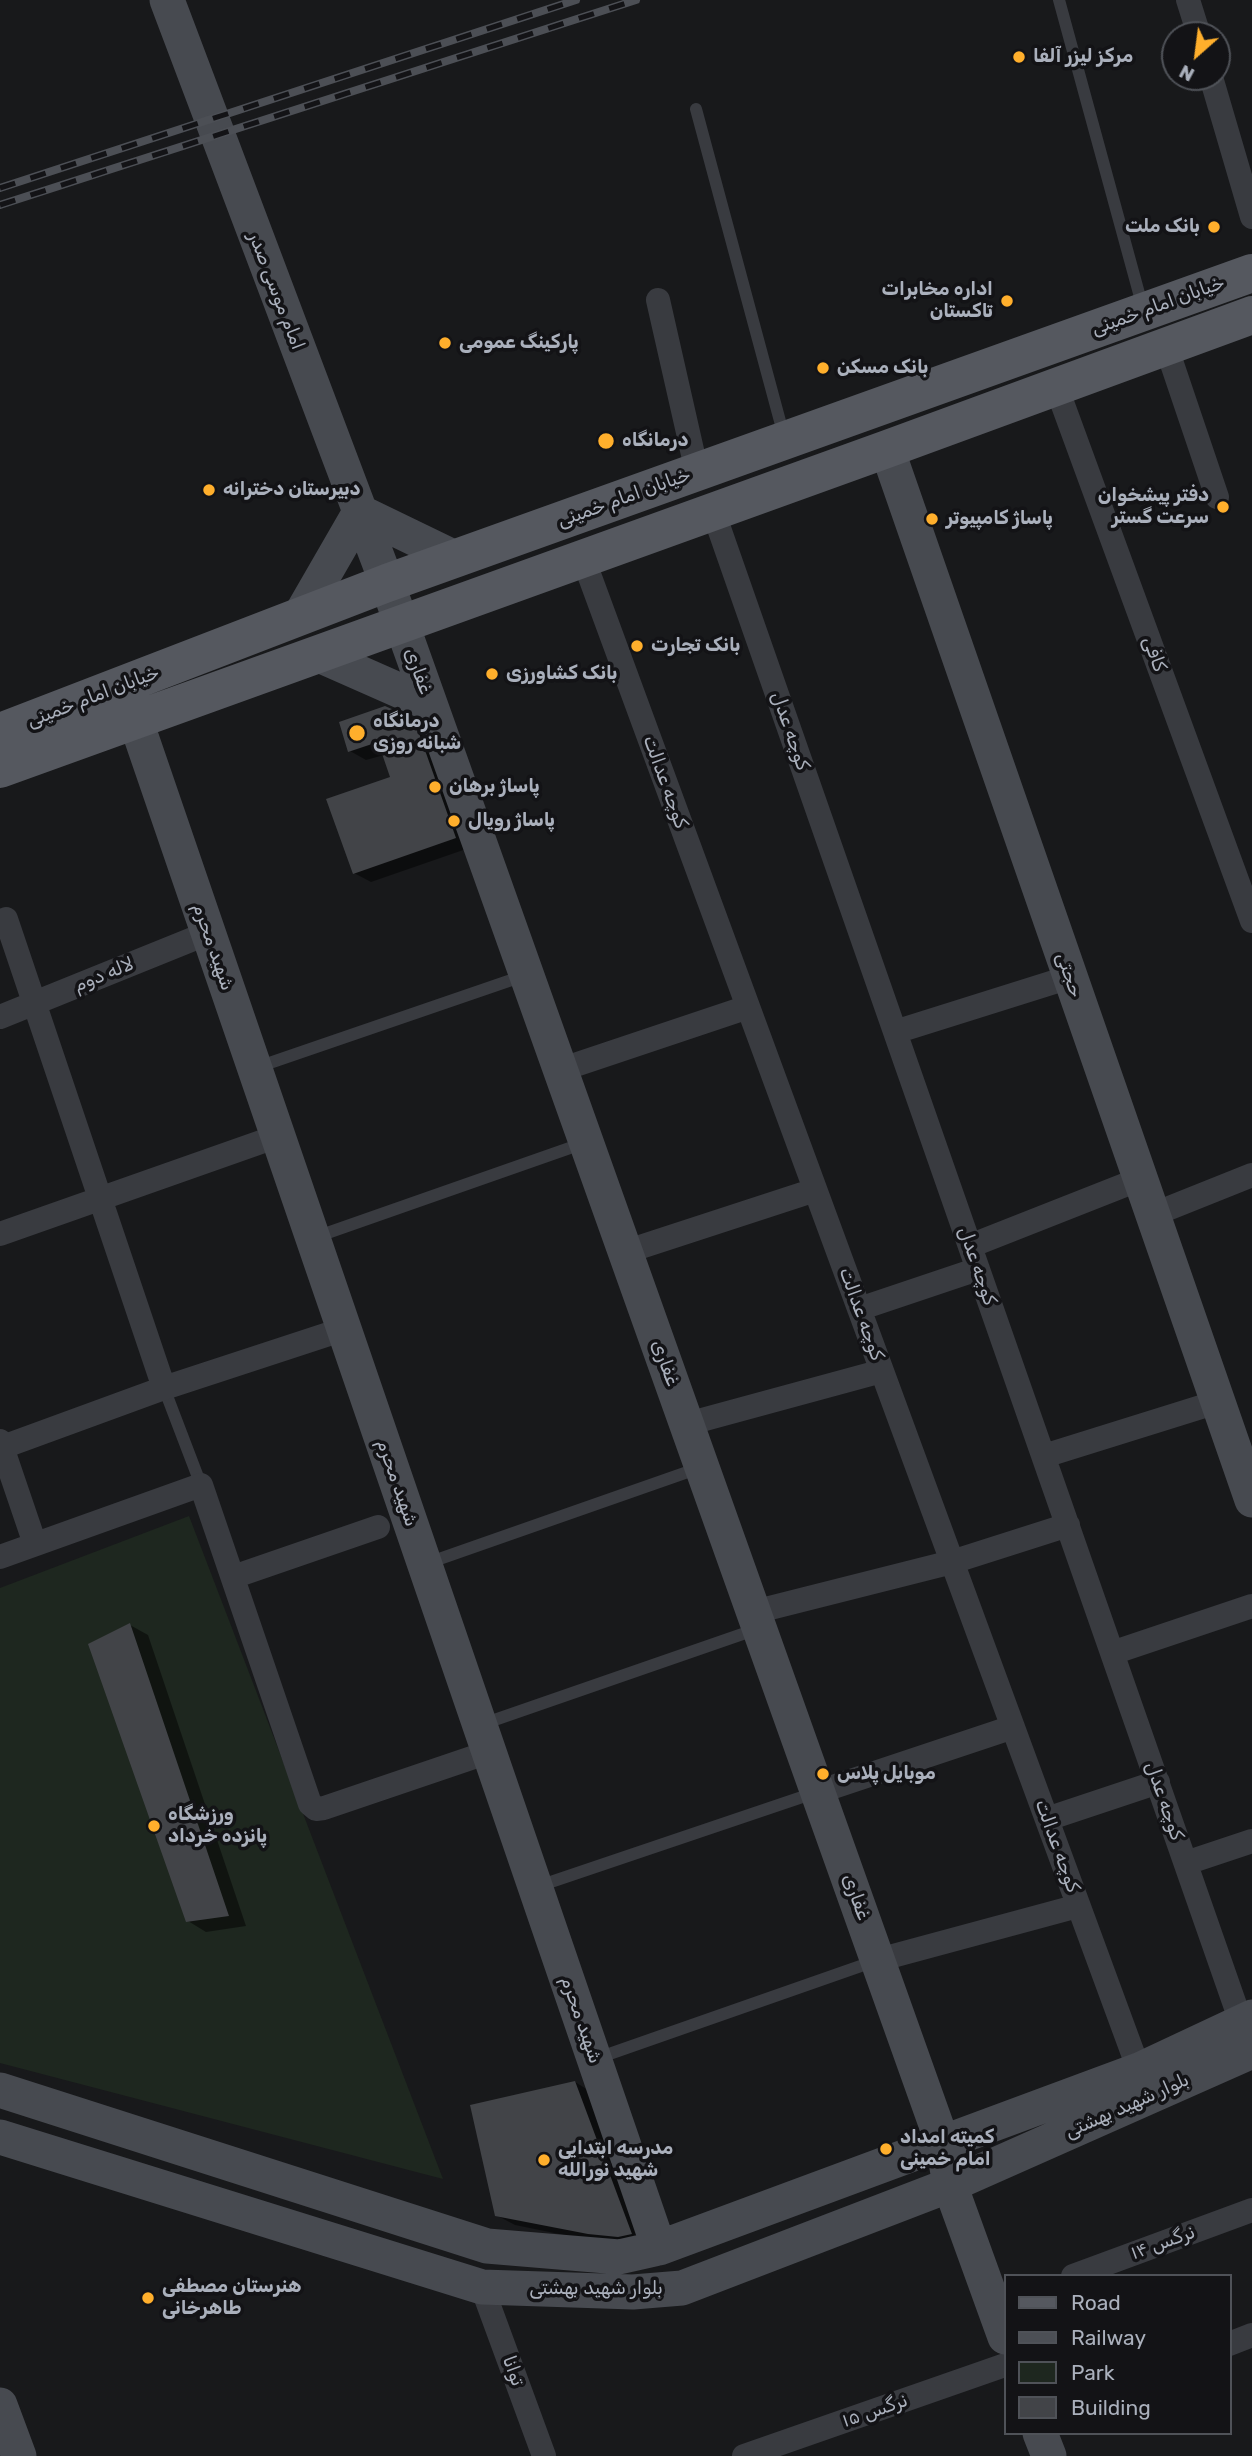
<!DOCTYPE html>
<html>
<head>
<meta charset="utf-8">
<style>
	body { margin:0 }
	#map { position:relative; width:1252px; height:2456px; overflow:hidden; background:#18191b; font-family:Rubik,sans-serif }
	canvas { display:block }
	.legend { position:absolute; left:1004px; top:2274px; width:228px; height:161px; box-sizing:border-box; background:#131316; border:2px solid #4f5258; margin:0; padding:9px 12px; list-style:none; font-size:21px; color:#aab0bc }
	.legend li { display:flex; align-items:center; gap:14px; height:35px }
	.legend b { width:35px; border:2px solid #4f5258 }
	.north { position:absolute; left:1161px; top:21px; width:70px; height:70px; box-sizing:border-box; background:#131316; border:2px solid #4f5258; border-radius:50%; rotate:208deg; font-size:19px; font-weight:700; line-height:28px; text-align:center; color:#aab0bc }
	.north::after { content:''; display:block; margin:auto; width:24px; height:32px; background:#ffaf2c; clip-path:polygon(50% 0,100% 100%,50% 72%,0 100%) }
</style>
</head>
<body>
<div id="map">
<canvas width="1252" height="2456"></canvas>
<ul class="legend">
<li><b style="height:9px;background:#55585f"></b>Road</li>
<li><b style="height:9px;background:#4c4f55"></b>Railway</li>
<li><b style="height:19px;background:#1e271f"></b>Park</li>
<li><b style="height:19px;background:#424448"></b>Building</li>
</ul>
<div class="north">N</div>
</div>
<script>
const ctx = document.querySelector('canvas').getContext('2d');
ctx.lineJoin = 'round';
function paint(path, color) { ctx.fillStyle = color; ctx.fill(path, 'evenodd'); }
const toPath = rows => new Path2D(rows.map(r => 'M' + r).join(''));
function strokePath(path, color, width, dash) { ctx.strokeStyle = color; ctx.lineWidth = width; ctx.lineCap = dash ? 'butt' : 'round'; ctx.setLineDash(dash || []); ctx.stroke(path); }
function label(font, color, halo, rows, align = 'center') {
  ctx.font = font + ' Rubik,Vazirmatn,sans-serif'; ctx.lineWidth = 7; ctx.setLineDash([]); ctx.textBaseline = 'middle'; ctx.strokeStyle = halo; ctx.fillStyle = color; for (const [text, x, y, turn = 0] of rows) {
    ctx.save(); ctx.translate(x, y); ctx.rotate((+turn || 0) * Math.PI / 180); ctx.textAlign = isNaN(turn) ? turn : align; if (halo) ctx.strokeText(text, 0, 0); ctx.fillText(text, 0, 0); ctx.restore();
  }
}
paint(toPath([
	[189,1516,443,2179,0,2063,0,1588]
]), '#1e271f');
paint(toPath([
	[413,721,431,730,472,847,371,882,354,873,392,778,384,755,366,760,350,751],
	[130,1625,148,1635,246,1926,206,1932,188,1921],
	[575,2082,593,2093,649,2244,608,2244,515,2225,496,2215]
]), '#0007');
paint(toPath([
	[385,706,414,719,456,838,353,874,326,799,390,777,378,742,348,752,339,722],
	[130,1623,229,1916,186,1922,88,1644],
	[575,2081,632,2234,618,2237,588,2234,495,2216,470,2105]
]), '#424448');
strokePath(toPath([
	[1059,0,1143,308],
	[696,109,784,436],
	[255,1068,526,975],
	[313,1238,584,1143],
	[164,1388,201,1485],
	[425,1564,699,1468],
	[480,1725,757,1629],
	[536,1887,817,1792],
	[595,2059,875,1961]
]), '#393b40', 12);
strokePath(toPath([
	[1188,0,1199,35],
	[1211,77,1252,217],
	[658,300,697,472],
	[1166,346,1217,497],
	[1056,386,1252,921],
	[713,511,1241,2022],
	[583,558,1139,2070],
	[6,919,164,1388],
	[0,1017,208,933],
	[895,1032,1070,977],
	[560,1070,748,1007],
	[1152,1215,1252,1175],
	[0,1234,278,1136],
	[970,1246,1140,1179],
	[625,1252,815,1190],
	[859,1309,978,1269],
	[687,1424,882,1371],
	[0,1441,35,1544],
	[0,1448,164,1388,344,1329],
	[1044,1456,1217,1402],
	[0,1557,201,1485,310,1804,316,1809,324,1808,489,1752],
	[233,1577,378,1527],
	[754,1612,952,1562,1068,1525],
	[1112,1653,1252,1606],
	[818,1792,1013,1727],
	[1047,1819,1158,1782],
	[1186,1863,1252,1841],
	[878,1960,1078,1906],
	[1073,2276,1252,2210],
	[482,2287,544,2456],
	[1229,2344,1252,2335],
	[744,2456,1005,2365]
]), '#393b40', 24);
strokePath(toPath([
	[167,0,387,583,943,2144,950,2185,1005,2337],
	[887,449,1252,1500],
	[300,616,360,512,455,558],
	[319,655,430,704],
	[135,719,659,2248],
	[0,2090,487,2246,619,2257,659,2248,1139,2070,1252,2017],
	[0,2137,482,2287,633,2292,682,2288,950,2185,1252,2051],
	[0,2405,19,2456],
	[1040,2433,1049,2456]
]), '#474a50', 35);
strokePath(toPath([
	[0,732,387,583,1252,273],
	[0,769,887,449,1252,315]
]), '#55585f', 38);
const rail = toPath([
	[0,188,576,0],
	[0,205,636,0]
]);
strokePath(rail, '#4c4f55', 8);
strokePath(rail, '#131316', 5, [16]);
for (const [x, y, r, color] of [
	[1019,57,7,"#ffaf2c"],
	[1214,227,7,"#ffaf2c"],
	[1007,301,7,"#ffaf2c"],
	[445,343,7,"#ffaf2c"],
	[823,368,7,"#ffaf2c"],
	[606,441,9,"#ffaf2c"],
	[209,490,7,"#ffaf2c"],
	[1223,507,7,"#ffaf2c"],
	[932,519,7,"#ffaf2c"],
	[637,646,7,"#ffaf2c"],
	[492,674,7,"#ffaf2c"],
	[357,733,9,"#ffaf2c"],
	[435,787,7,"#ffaf2c"],
	[454,821,7,"#ffaf2c"],
	[823,1774,7,"#ffaf2c"],
	[154,1826,7,"#ffaf2c"],
	[886,2149,7,"#ffaf2c"],
	[544,2160,7,"#ffaf2c"],
	[148,2298,7,"#ffaf2c"]
]) { const dot = new Path2D(); dot.arc(x, y, r, 0, 2 * Math.PI); ctx.fillStyle = color; ctx.fill(dot); strokePath(dot, '#131316', 2.5); }
label('bold 19px', '#aab0bc', '#131316', [
	["مرکز لیزر آلفا",1033,57],
	["بانک ملت",1200,227,"right"],
	["اداره مخابرات",993,290,"right"],
	["تاکستان",993,312,"right"],
	["پارکینگ عمومی",459,343],
	["بانک مسکن",837,368],
	["درمانگاه",622,441],
	["دبیرستان دخترانه",223,490],
	["دفتر پیشخوان",1209,496,"right"],
	["سرعت گستر",1209,518,"right"],
	["پاساژ کامپیوتر",946,519],
	["بانک تجارت",651,646],
	["بانک کشاورزی",506,674],
	["درمانگاه",373,722],
	["شبانه روزی",373,744],
	["پاساژ برهان",449,787],
	["پاساژ رویال",468,821],
	["موبایل پلاس",837,1774],
	["ورزشگاه",168,1815],
	["پانزده خرداد",168,1837],
	["کمیته امداد",900,2138],
	["امام خمینی",900,2160],
	["مدرسه ابتدایی",558,2149],
	["شهید نورالله",558,2171],
	["هنرستان مصطفی",162,2287],
	["طاهرخانی",162,2309]
], 'left');
label('19px', '#aab0bc', '#131316', [
	["امام موسی صدر",276,291,69],
	["خیابان امام خمینی",1158,306,-20],
	["خیابان امام خمینی",624,498,-20],
	["کافی",1154,654,70],
	["غفاری",418,671,70],
	["خیابان امام خمینی",93,697,-21],
	["کوچه عدل",790,731,71],
	["کوچه عدالت",665,782,70],
	["شهید محرم",213,947,71],
	["لاله دوم",104,975,-22],
	["حجتی",1069,975,71],
	["کوچه عدل",977,1266,71],
	["کوچه عدالت",861,1314,70],
	["غفاری",665,1363,70],
	["شهید محرم",397,1483,71],
	["کوچه عدل",1164,1801,71],
	["کوچه عدالت",1057,1846,70],
	["غفاری",856,1897,70],
	["شهید محرم",581,2020,71],
	["بلوار شهید بهشتی",1127,2106,-24],
	["نرگس ۱۴",1163,2243,-20],
	["بلوار شهید بهشتی",596,2289],
	["توانا",513,2371,70],
	["نرگس ۱۵",875,2411,-19]
]);
</script>
</body>
</html>
